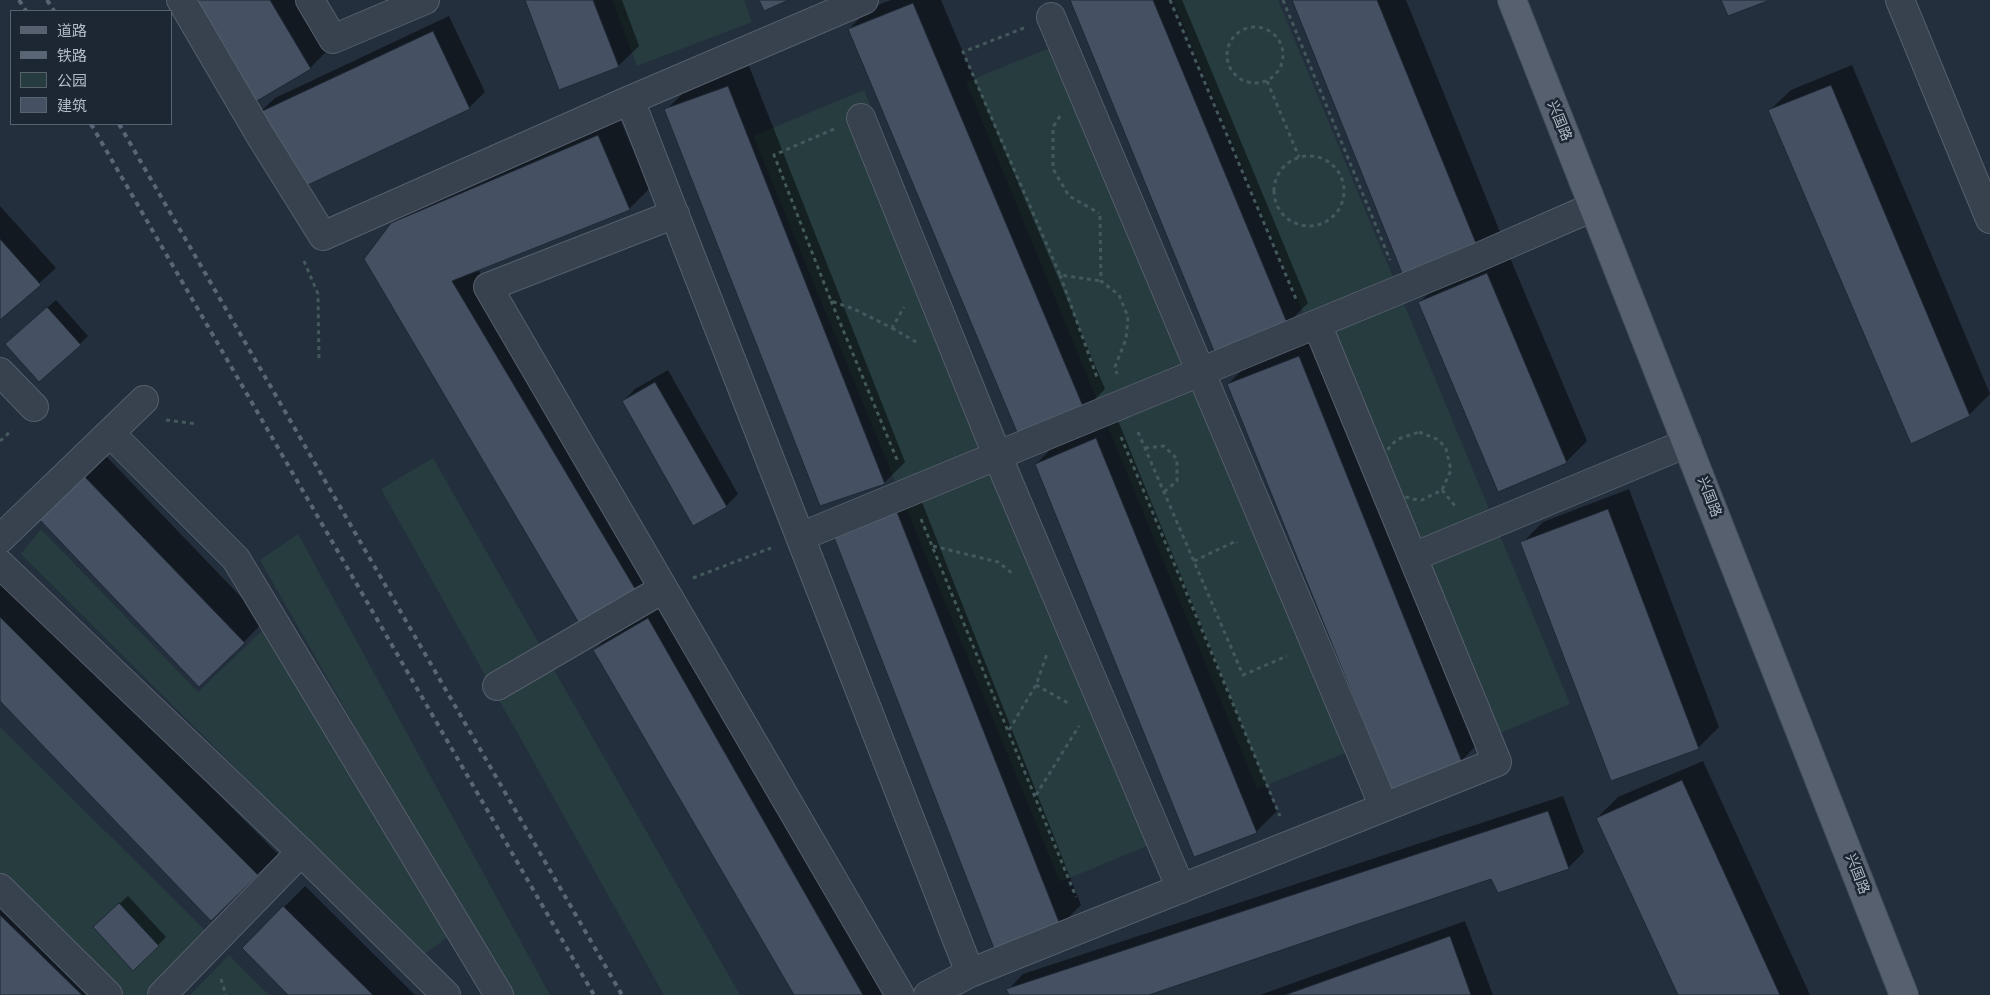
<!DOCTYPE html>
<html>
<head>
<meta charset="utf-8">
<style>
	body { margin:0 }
	#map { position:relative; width:1990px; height:995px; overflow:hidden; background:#242f3e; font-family:"Fira Sans","Noto Sans SC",sans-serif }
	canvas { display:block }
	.legend { position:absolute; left:10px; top:10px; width:162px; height:115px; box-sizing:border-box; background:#1d2633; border:1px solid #59626f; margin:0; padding:6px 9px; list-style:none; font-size:15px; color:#b4bcc9 }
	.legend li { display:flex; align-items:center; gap:10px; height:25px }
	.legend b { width:25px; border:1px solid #59626f }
</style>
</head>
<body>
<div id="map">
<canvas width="1990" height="995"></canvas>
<ul class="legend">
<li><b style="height:6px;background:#56606e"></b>道路</li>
<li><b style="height:6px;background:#5a6575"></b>铁路</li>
<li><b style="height:14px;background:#263c3f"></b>公园</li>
<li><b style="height:14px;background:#455162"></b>建筑</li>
</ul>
</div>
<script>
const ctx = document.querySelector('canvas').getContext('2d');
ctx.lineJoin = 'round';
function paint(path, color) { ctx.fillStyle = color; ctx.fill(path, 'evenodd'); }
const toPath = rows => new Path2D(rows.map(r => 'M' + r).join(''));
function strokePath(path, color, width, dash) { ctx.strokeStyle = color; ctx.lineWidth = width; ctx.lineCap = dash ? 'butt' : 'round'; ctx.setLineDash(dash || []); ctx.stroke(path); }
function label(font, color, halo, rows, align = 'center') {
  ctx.font = font + ' "Fira Sans","Noto Sans SC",sans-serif'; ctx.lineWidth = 5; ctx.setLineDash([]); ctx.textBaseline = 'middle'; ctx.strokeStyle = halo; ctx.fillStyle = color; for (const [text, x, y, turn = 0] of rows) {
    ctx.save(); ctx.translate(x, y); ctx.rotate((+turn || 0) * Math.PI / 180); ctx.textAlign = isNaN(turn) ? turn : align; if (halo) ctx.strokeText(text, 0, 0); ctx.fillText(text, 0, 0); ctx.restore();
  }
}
paint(toPath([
	[612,0,744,0,752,22,637,66],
	[1173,0,1278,0,1570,704,1481,741],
	[1074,38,1365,745,1257,789,966,82],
	[864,90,1171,836,1060,882,753,136],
	[433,458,740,995,664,995,381,489],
	[41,529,198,692,265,628,453,933,423,955,21,554],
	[298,534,550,995,508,995,260,560],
	[0,727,207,932,145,995,114,995,0,882],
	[229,955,269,995,190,995]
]), '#263c3f');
paint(toPath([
	[188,0,303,0,331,47,310,68],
	[526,0,622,0,639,46,618,66],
	[891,0,941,0,1105,389,1084,410,849,29,870,8],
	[1071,0,1182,0,1308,303,1287,324],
	[1294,0,1406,0,1500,232,1479,252],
	[449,16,485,92,469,108,259,113,275,98],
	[1852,65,1990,394,1969,415,1770,110,1791,90],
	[749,66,905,462,884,483,666,110,687,89],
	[618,115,650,188,629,209,478,269,658,570,637,591,580,624,392,224,413,202],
	[0,206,56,268,0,319],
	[1508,253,1587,441,1566,462,1420,302,1440,282],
	[56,300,88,336,80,344,15,336],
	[1320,336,1482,740,1461,761,1228,384,1249,363],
	[668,370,738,494,726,506,694,524,623,401,635,389],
	[1117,418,1277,811,1256,832,1036,464,1057,443],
	[105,455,264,621,244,642,40,518],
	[916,487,1081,905,1060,926,834,532],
	[1629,489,1719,727,1698,748,1522,543,1543,522],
	[0,575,278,854,211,919,0,699],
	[669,598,891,995,796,995,594,650,615,630],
	[1703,761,1810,995,1679,995,1597,818,1618,797],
	[1563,796,1584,852,1568,868,1492,877,1145,995,1010,995,1008,990,1023,974],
	[0,874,124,995,0,995],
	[305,886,415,995,290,995,243,948],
	[128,896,166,937,158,945,103,919],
	[1465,921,1493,995,1260,995]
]), '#0007');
const building = toPath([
	[187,0,270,0,311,69,250,105,187,0],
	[525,0,593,0,619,67,559,90,525,0],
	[759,0,789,0,764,11,759,0],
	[1070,0,1153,0,1288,325,1214,351,1070,0],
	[1292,0,1377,0,1480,253,1406,283,1292,0],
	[1721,0,1770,0,1728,16,1721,0],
	[913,3,1085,411,1019,437,848,29,913,3],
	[433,31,470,109,295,191,258,113,433,31],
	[1831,85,1970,416,1911,444,1768,110,1831,85],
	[728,86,885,484,820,506,664,109,728,86],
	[598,135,630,210,452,281,637,592,580,625,364,259,391,223,598,135],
	[0,239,41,285,0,320,0,239],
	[1487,273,1567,463,1498,492,1418,302,1487,273],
	[47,307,81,345,39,382,5,344,47,307],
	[1299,356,1462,762,1391,790,1227,384,1299,356],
	[655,382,727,507,693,526,622,401,655,382],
	[1096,438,1257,833,1194,857,1035,464,1096,438],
	[83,475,245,643,199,687,38,518,83,475],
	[895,507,1061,927,995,951,832,532,895,507],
	[1608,509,1699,749,1611,781,1520,542,1608,509],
	[0,617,258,875,211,921,0,701,0,617],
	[648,618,863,995,794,995,593,650,648,618],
	[1682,780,1780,995,1678,995,1596,818,1682,780],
	[1548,811,1569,869,1498,893,1491,879,1149,995,1009,995,1006,989,1548,811],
	[119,903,159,946,133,971,93,927,119,903],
	[283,906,373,995,288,995,242,948,283,906],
	[0,915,82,995,0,995,0,915],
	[1450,936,1471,995,1285,995,1450,936]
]);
paint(building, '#455162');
strokePath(building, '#1f2835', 1);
const minor = toPath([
	[181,0,260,135,323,236,630,100,864,0],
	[310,0,333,39,425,0],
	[1900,0,1990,219],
	[1051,17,1384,807],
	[630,100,970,973,928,995],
	[861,118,997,455,1181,889],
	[675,214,488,287,900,995],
	[0,372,34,407],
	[110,433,236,559,499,995],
	[800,537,1474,259,1593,207],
	[0,539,144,400],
	[1413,557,1687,443],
	[0,564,301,852,446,995],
	[497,686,663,589],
	[0,888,108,995],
	[970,973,1497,762,1317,324],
	[162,995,301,852]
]);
const major = toPath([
	[1512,0,1904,995]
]);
strokePath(minor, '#565f6c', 30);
strokePath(major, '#414a57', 30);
strokePath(toPath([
	[1170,0,1296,299],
	[1283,0,1390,260],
	'1227 55a28 28 0 1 1 56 0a28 28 0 1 1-56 0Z',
	[1024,28,963,52,1060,275,1101,281],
	[1267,81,1299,157],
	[1060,116,1053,127,1053,169,1069,196,1099,213],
	[834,129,774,155,831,301,854,309,892,328,904,307],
	'1274 191a35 35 0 1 1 70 0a35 35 0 1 1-70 0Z',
	[1100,216,1101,281,1119,295,1128,317,1126,339,1115,367,1117,374],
	[304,261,318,294,319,360],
	[1060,275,1098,380],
	[831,301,898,462],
	[892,328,918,343],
	[166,420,197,424],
	[1138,432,1243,675,1287,656],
	[1419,432,1439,440,1446,449,1451,470,1442,490,1422,500,1411,499,1401,495,1382,481,1385,456,1390,446,1398,439,1419,432],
	[1121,437,1280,816],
	[0,441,12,430],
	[1145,448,1164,446,1177,459,1177,481,1164,492],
	[1442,490,1456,507],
	[921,519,1076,897],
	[933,546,998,562,1013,574],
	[1194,561,1236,541,1237,543],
	[693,578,771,548],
	[1036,685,1068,703],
	[1009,730,1036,685,1047,654],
	[1036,795,1079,726],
	[221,979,226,995]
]), '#44595c', 3, [4, 4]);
strokePath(minor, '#38414e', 28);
strokePath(major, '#56606e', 28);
strokePath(toPath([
	[19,0,26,11],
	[47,0,54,11],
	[91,124,594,995],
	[119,124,622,995]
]), '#5a6575', 4, [5, 5]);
label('14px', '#b4bcc9', '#1d2633', [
	["兴国路",1559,121,68],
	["兴国路",1709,497,69],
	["兴国路",1857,874,69]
]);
</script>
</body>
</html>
